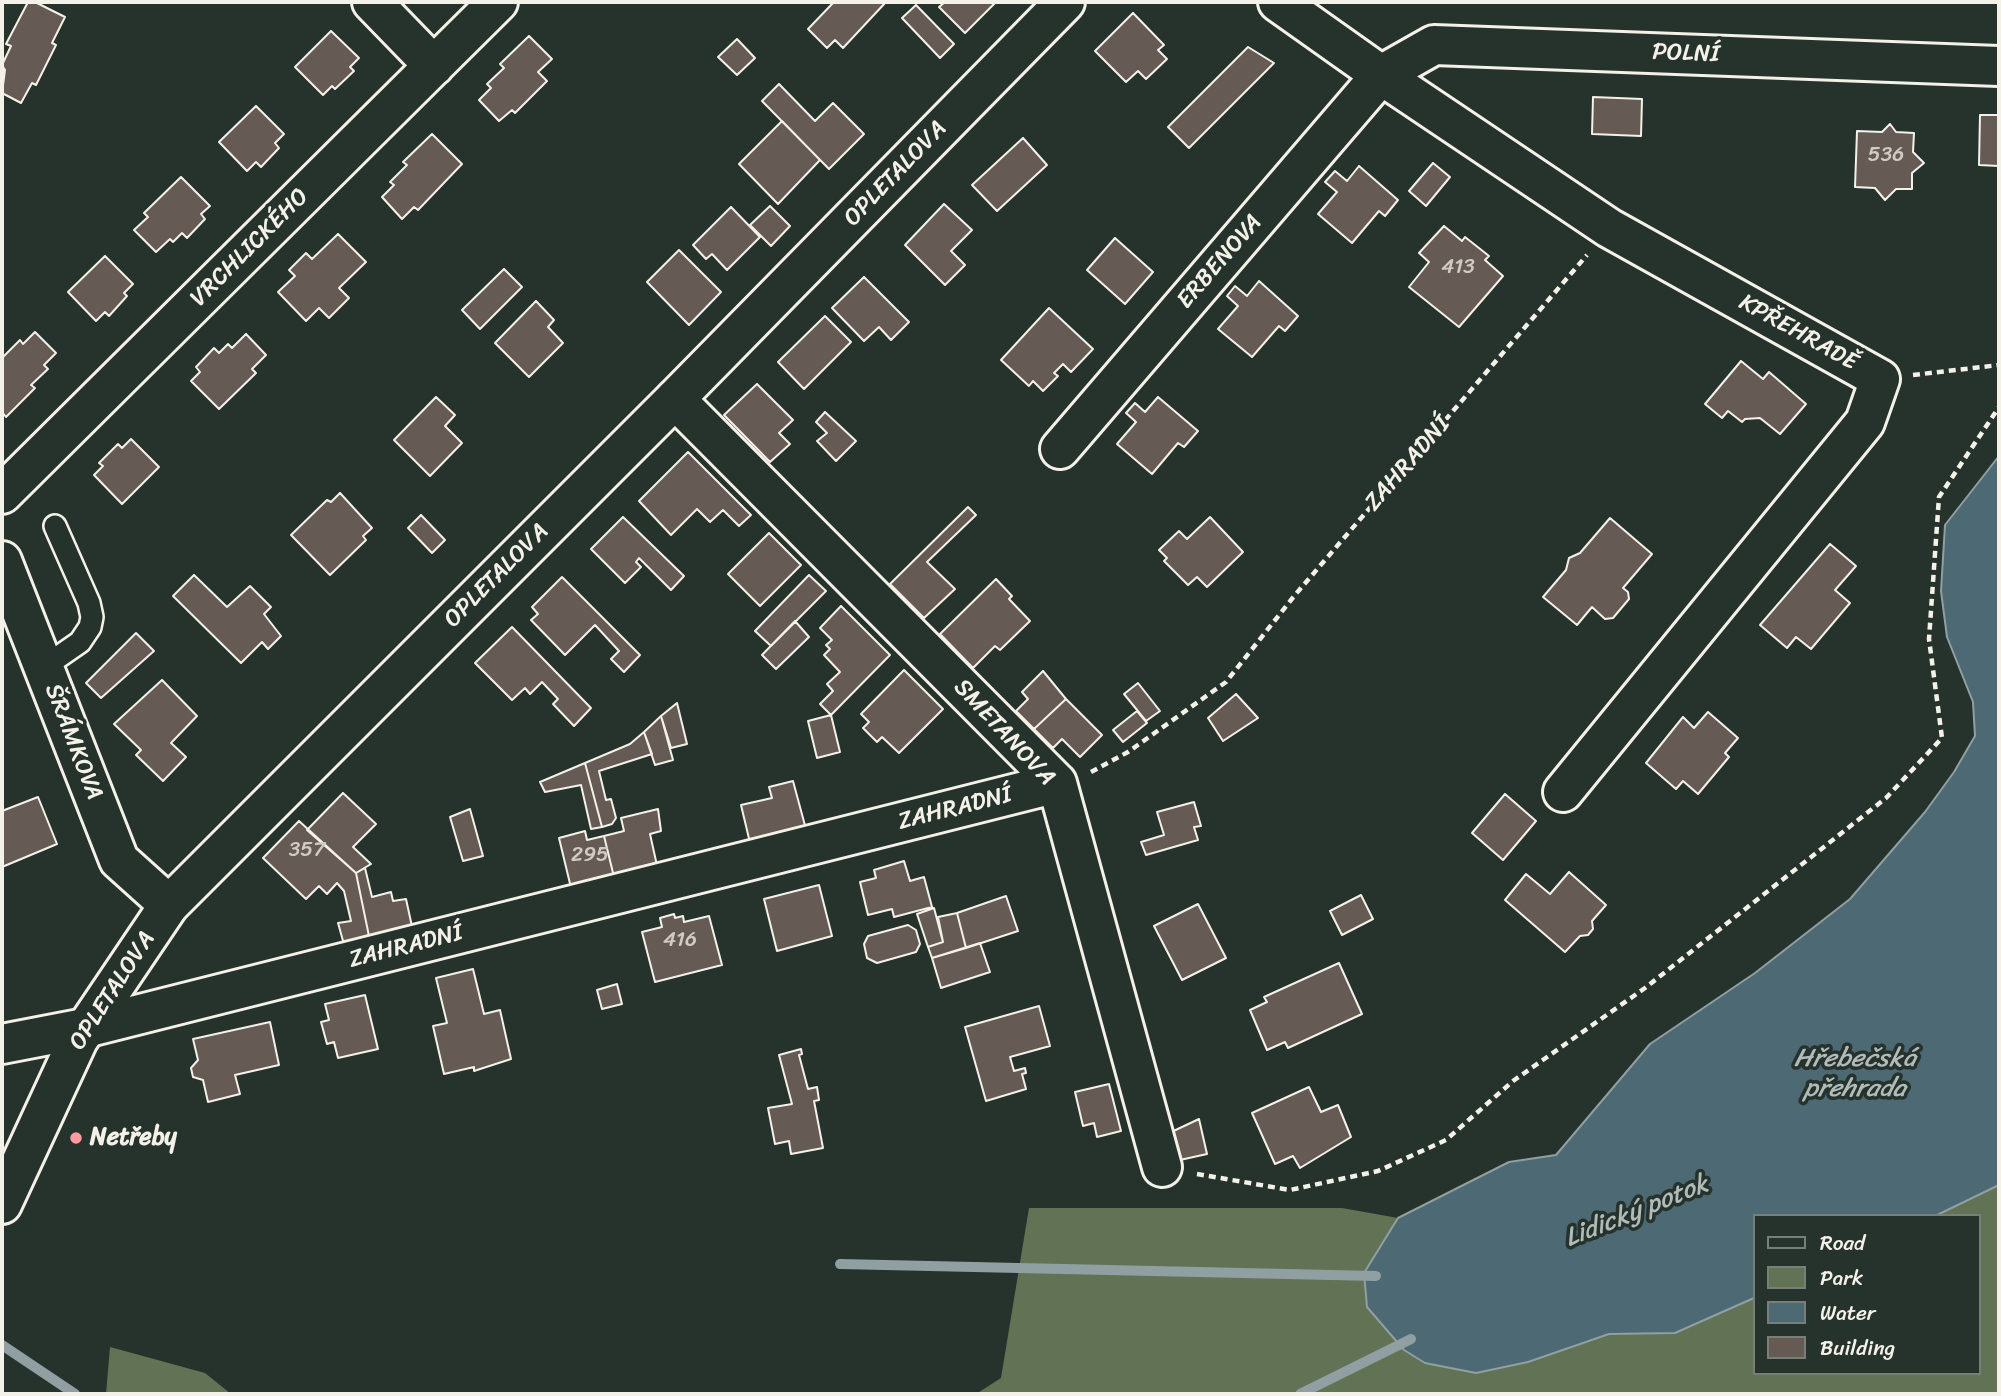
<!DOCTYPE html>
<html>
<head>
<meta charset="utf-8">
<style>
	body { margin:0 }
	#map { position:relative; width:2001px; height:1396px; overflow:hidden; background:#26332d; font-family:Sriracha,sans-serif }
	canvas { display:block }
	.frame { position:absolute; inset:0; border:4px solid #f4f1e8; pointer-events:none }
	.legend { position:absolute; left:1753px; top:1214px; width:228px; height:161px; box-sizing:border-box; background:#26332d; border:2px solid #787f78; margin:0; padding:9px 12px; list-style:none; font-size:21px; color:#f4f1e8 }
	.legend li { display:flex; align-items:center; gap:14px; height:35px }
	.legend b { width:35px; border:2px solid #787f78 }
</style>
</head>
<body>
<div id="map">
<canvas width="2001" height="1396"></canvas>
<div class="frame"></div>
<ul class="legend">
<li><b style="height:9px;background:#26332d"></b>Road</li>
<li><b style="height:19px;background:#627355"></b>Park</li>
<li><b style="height:19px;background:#4d6973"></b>Water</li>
<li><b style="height:19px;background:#665a54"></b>Building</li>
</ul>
</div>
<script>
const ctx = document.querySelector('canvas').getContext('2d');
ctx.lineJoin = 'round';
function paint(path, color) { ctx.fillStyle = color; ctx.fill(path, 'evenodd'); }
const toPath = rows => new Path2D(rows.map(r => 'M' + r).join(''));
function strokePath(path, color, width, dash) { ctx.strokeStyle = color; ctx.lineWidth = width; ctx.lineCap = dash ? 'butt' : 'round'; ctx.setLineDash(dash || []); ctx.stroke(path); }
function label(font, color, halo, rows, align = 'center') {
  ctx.font = font + ' Sriracha,sans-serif'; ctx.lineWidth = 7; ctx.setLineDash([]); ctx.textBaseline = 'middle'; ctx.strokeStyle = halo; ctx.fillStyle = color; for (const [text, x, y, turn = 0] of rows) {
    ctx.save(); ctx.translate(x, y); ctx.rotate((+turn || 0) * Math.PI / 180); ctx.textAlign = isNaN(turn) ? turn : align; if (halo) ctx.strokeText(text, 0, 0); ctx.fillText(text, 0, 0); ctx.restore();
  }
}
paint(toPath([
	[1999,1185,1999,1394,976,1394,1001,1378,1029,1208,1342,1208,1398,1218,1364,1273,1404,1350,1425,1362,1475,1373,1528,1362,1609,1334,1675,1333,1754,1298,1754,1373,1978,1373,1978,1216,1935,1216],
	[110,1347,205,1373,231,1394,106,1394]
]), '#627355');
const water = toPath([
	[1999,456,1999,1185,1935,1216,1754,1216,1754,1298,1675,1333,1609,1334,1528,1362,1476,1373,1425,1363,1404,1350,1367,1307,1364,1273,1398,1218,1509,1162,1556,1155,1650,1044,1755,973,1850,899,1925,812,1954,772,1975,736,1973,702,1947,637,1941,591,1945,525,1999,456]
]);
paint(water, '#4d6973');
strokePath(water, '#909fa2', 2);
strokePath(toPath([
	[840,1264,1376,1276],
	[2,1345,75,1394],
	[1300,1394,1411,1339]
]), '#909fa2', 10);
const building = toPath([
	[28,2,35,2,65,17,52,43,56,45,36,85,32,83,21,103,2,93,5,70,2,65,11,46,6,44,28,2],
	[831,2,886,2,843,48,835,40,827,48,808,29,833,3,831,2],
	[945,2,996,2,965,33,939,7,945,2],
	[916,5,954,44,940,58,902,18,916,5],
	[1133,13,1164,45,1158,50,1167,59,1146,79,1138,71,1126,82,1095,51,1133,13],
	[331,31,359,58,350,67,354,71,335,89,332,86,323,95,295,67,331,31],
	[529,36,552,59,538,72,547,81,515,113,512,110,499,121,479,100,491,88,487,84,504,68,500,64,529,36],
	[737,39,755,58,737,75,718,57,737,39],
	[1248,47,1274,63,1189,148,1168,127,1248,47],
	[779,84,815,121,833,103,864,134,829,169,762,101,779,84],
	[1593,97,1642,99,1641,136,1592,134,1593,97],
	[256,106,284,134,275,143,279,148,261,167,256,162,247,171,219,142,256,106],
	[1980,115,1999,115,1999,166,1979,165,1980,115],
	[782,121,820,160,778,204,739,164,782,121],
	[1890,124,1896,132,1914,133,1913,152,1924,163,1912,173,1912,189,1896,189,1885,200,1875,188,1855,187,1857,131,1882,132,1890,124],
	[432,134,462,164,418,210,414,207,402,219,382,197,394,185,390,182,407,165,403,162,432,134],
	[1023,138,1047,165,997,211,972,185,1023,138],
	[1433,163,1450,177,1426,206,1409,191,1433,163],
	[1359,166,1398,200,1385,216,1379,211,1352,243,1318,214,1337,192,1325,182,1335,171,1347,181,1359,166],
	[181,177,210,206,201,214,205,219,187,238,182,233,173,242,170,239,156,252,134,230,148,217,144,213,181,177],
	[944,204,972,230,951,251,965,265,945,285,905,245,944,204],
	[770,206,790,226,771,246,750,225,770,206],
	[731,207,760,237,727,270,712,254,706,259,693,245,731,207],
	[1444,226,1462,241,1465,237,1489,256,1485,260,1503,276,1459,327,1409,287,1429,262,1419,253,1444,226],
	[338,234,366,262,339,288,349,298,329,318,319,308,306,321,278,292,295,276,289,270,306,253,312,259,338,234],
	[1115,238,1153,272,1125,304,1087,270,1115,238],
	[679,250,721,292,689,325,647,282,679,250],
	[105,256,133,284,124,293,127,296,109,316,105,312,96,321,68,292,105,256],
	[504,269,522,287,480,329,462,310,504,269],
	[864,277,909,322,891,340,879,327,864,341,832,308,864,277],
	[1259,281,1298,316,1285,331,1279,326,1252,357,1218,329,1238,306,1227,296,1235,286,1247,296,1259,281],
	[536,301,554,320,548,327,563,343,529,377,495,343,536,301],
	[1049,308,1093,349,1071,372,1063,364,1054,373,1058,376,1043,391,1033,381,1029,386,1001,360,1049,308],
	[825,316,851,342,804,389,778,362,825,316],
	[35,332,56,353,44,365,48,369,31,385,35,388,6,417,2,412,2,358,20,340,23,344,35,332],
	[246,334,266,355,252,369,256,373,219,409,191,381,200,372,196,367,214,348,219,353,228,344,232,348,246,334],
	[1741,361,1763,379,1769,372,1806,404,1780,434,1760,418,1745,419,1742,422,1728,411,1722,418,1705,404,1741,361],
	[757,384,793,420,779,433,790,444,770,462,724,415,757,384],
	[436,397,455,415,445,426,462,443,430,476,394,440,436,397],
	[1158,397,1198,431,1184,447,1178,443,1152,474,1117,444,1136,422,1126,413,1135,403,1145,412,1158,397],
	[825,412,856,441,836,461,817,441,827,433,816,422,825,412],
	[131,439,159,467,122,504,94,475,103,466,99,463,118,444,122,448,131,439],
	[688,452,751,515,739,526,723,510,710,522,697,509,671,535,639,501,688,452],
	[340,493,372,528,363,536,366,540,330,575,291,535,327,500,331,502,340,493],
	[968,507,976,515,927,562,955,589,924,618,890,584,968,507],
	[421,515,445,540,432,553,408,528,421,515],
	[623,517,684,576,671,590,639,558,636,562,641,567,625,583,591,549,623,517],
	[1210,517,1243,552,1207,587,1197,577,1188,585,1164,561,1167,558,1159,550,1179,531,1187,539,1210,517],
	[1610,518,1652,554,1623,588,1628,592,1629,599,1613,618,1605,619,1592,607,1577,625,1543,597,1566,570,1569,558,1580,553,1610,518],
	[769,533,801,565,760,606,728,574,769,533],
	[1830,544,1856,566,1835,590,1850,603,1811,649,1796,637,1787,648,1760,625,1830,544],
	[194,575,227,607,250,586,271,607,264,614,281,636,268,649,262,642,241,663,173,596,194,575],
	[809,575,826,591,771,646,755,631,809,575],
	[562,577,640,655,624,672,611,659,619,651,595,625,565,655,531,620,538,614,532,607,562,577],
	[996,579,1012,596,1009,599,1030,621,1000,650,995,646,973,668,940,634,996,579],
	[841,606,890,655,831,715,820,704,833,691,827,684,840,672,824,655,830,649,826,645,832,640,820,628,841,606],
	[795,621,809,637,776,669,762,655,795,621],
	[512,627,591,708,574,726,553,704,558,699,542,682,530,694,525,688,512,700,475,663,512,627],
	[136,633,154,651,101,698,86,683,136,633],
	[904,670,943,709,899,753,882,737,877,742,863,728,869,722,861,714,904,670],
	[1043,671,1066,699,1034,729,1016,711,1028,699,1022,692,1043,671],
	[162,680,197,716,171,743,186,757,163,781,136,755,141,750,114,724,162,680],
	[1138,683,1160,711,1146,721,1124,694,1138,683],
	[1236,694,1258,718,1223,741,1208,718,1236,694],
	[1066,699,1102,735,1080,757,1062,739,1053,748,1034,729,1066,699],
	[677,703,687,744,671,748,661,716,677,703],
	[1137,711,1147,723,1123,742,1113,730,1137,711],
	[1708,712,1738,738,1725,753,1729,757,1698,794,1683,781,1676,789,1646,763,1683,717,1694,728,1708,712],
	[831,715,840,752,817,758,808,721,831,715],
	[661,716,673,760,655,765,644,732,661,716],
	[644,732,652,754,599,771,606,800,611,799,616,818,612,824,602,827,585,763,630,744,644,732],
	[585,763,602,827,591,829,581,785,545,792,540,782,585,763],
	[793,781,807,833,751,847,741,805,772,798,769,787,793,781],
	[343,793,376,824,353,847,371,864,356,873,307,830,343,793],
	[1505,794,1536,821,1503,860,1472,833,1505,794],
	[38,797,57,844,2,867,2,811,38,797],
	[1194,802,1201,826,1194,827,1198,840,1146,855,1141,842,1164,835,1157,812,1194,802],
	[470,809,483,856,463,861,450,817,470,809],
	[658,809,661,831,650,834,658,870,615,881,604,836,624,831,621,818,658,809],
	[299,821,356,873,370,941,345,948,338,923,351,921,344,891,337,883,327,894,319,886,306,899,263,858,299,821],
	[585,831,587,840,604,836,615,881,572,892,559,838,585,831],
	[904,861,910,881,924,877,932,907,894,917,892,909,868,915,860,882,876,878,874,870,904,861],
	[365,868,372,897,391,892,393,901,406,899,413,931,370,941,356,873,365,868],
	[1569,872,1606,905,1592,921,1593,929,1588,935,1580,936,1565,952,1505,900,1526,874,1550,894,1569,872],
	[819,885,832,936,777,951,764,899,819,885],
	[1361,895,1373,919,1342,935,1330,911,1361,895],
	[1006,896,1018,931,966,948,957,913,1006,896],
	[1198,904,1226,958,1182,980,1154,926,1198,904],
	[934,908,943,942,928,947,917,914,934,908],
	[957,913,966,948,932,958,928,947,943,942,938,917,957,913],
	[674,914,675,918,683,916,684,922,709,916,722,965,655,982,642,932,662,927,660,918,674,914],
	[908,925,916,930,920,944,916,952,877,963,867,958,864,944,868,936,908,925],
	[980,943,990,972,941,988,932,958,980,943],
	[1339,963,1362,1014,1288,1048,1285,1042,1267,1050,1250,1010,1267,1002,1264,997,1339,963],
	[473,969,484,1014,500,1010,511,1059,474,1071,474,1067,444,1074,433,1026,447,1023,436,978,473,969],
	[617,984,622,1004,602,1009,597,990,617,984],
	[365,995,378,1049,338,1058,334,1042,327,1044,321,1022,329,1020,325,1004,365,995],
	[1039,1006,1050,1046,1010,1057,1014,1071,1025,1068,1026,1073,1022,1074,1026,1089,986,1101,965,1027,1039,1006],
	[270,1022,279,1065,235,1075,240,1094,208,1102,203,1080,193,1077,191,1068,198,1060,193,1039,270,1022],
	[801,1049,802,1054,799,1055,808,1089,817,1087,819,1100,814,1101,823,1148,791,1154,789,1141,775,1144,768,1108,792,1104,779,1055,801,1049],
	[1109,1084,1121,1131,1097,1137,1094,1123,1083,1126,1075,1092,1109,1084],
	[1309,1087,1321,1112,1338,1105,1351,1137,1300,1168,1293,1156,1275,1164,1252,1113,1309,1087],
	[1199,1119,1207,1154,1171,1162,1165,1135,1199,1119]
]);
paint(building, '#665a54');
strokePath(building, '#f4f1e8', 2);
const service = toPath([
	[44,667,80,642,90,627,92,617,89,603,55,526]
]);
const minor = toPath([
	[372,2,434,66],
	[1278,2,1381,75,1609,228,1880,379,1865,422,1563,792],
	[675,399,1057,783,1162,1167],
	[1060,449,1381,75,1434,45,1999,66],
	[2,494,498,2],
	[2,561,119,860,169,905],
	[2,1044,85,1028,1057,783]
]);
const tertiary = toPath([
	[2,1204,78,1040,169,905,675,399,1065,2]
]);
strokePath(service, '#f4f1e8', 26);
strokePath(minor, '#f4f1e8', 44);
strokePath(tertiary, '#f4f1e8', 44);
strokePath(toPath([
	[1913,375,1999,365],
	[1091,772,1128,752,1226,682,1295,595,1587,255],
	[1197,1174,1290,1190,1378,1171,1446,1140,1513,1081,1645,988,1886,798,1942,738,1929,639,1939,497,1999,407]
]), '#f4f1e8', 4.5, [7, 5]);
strokePath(service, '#26332d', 21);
strokePath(minor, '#26332d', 38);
strokePath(tertiary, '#26332d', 38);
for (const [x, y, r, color] of [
	[76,1138,7,"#ff9aa2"]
]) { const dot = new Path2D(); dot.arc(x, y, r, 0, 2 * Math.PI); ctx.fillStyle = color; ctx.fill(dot); strokePath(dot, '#26332d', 2.5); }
label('21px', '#d0cbc3', null, [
	["536",1886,156],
	["413",1458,268],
	["357",307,851],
	["295",590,856],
	["416",680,941]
]);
label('24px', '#f4f1e8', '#26332d', [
	["POLNÍ",1686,54,2],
	["OPLETALOVA",896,174,-46],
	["VRCHLICKÉHO",250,248,-45],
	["ERBENOVA",1220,262,-49],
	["KPŘEHRADĚ",1798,333,29],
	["ZAHRADNÍ",1408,464,-49],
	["OPLETALOVA",497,576,-45],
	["SMETANOVA",1004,733,47],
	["ŠRÁMKOVA",73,742,69],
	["ZAHRADNÍ",955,809,-14],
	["ZAHRADNÍ",406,947,-14],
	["OPLETALOVA",113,991,-57]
]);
label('bold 24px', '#f4f1e8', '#26332d', [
	["Netřeby",90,1138]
], 'left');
label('italic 26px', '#b1bbb9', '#26332d', [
	["Hřebečská",1855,1059],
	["přehrada",1855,1089],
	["Lidický potok",1637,1212,-22]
]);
</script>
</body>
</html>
